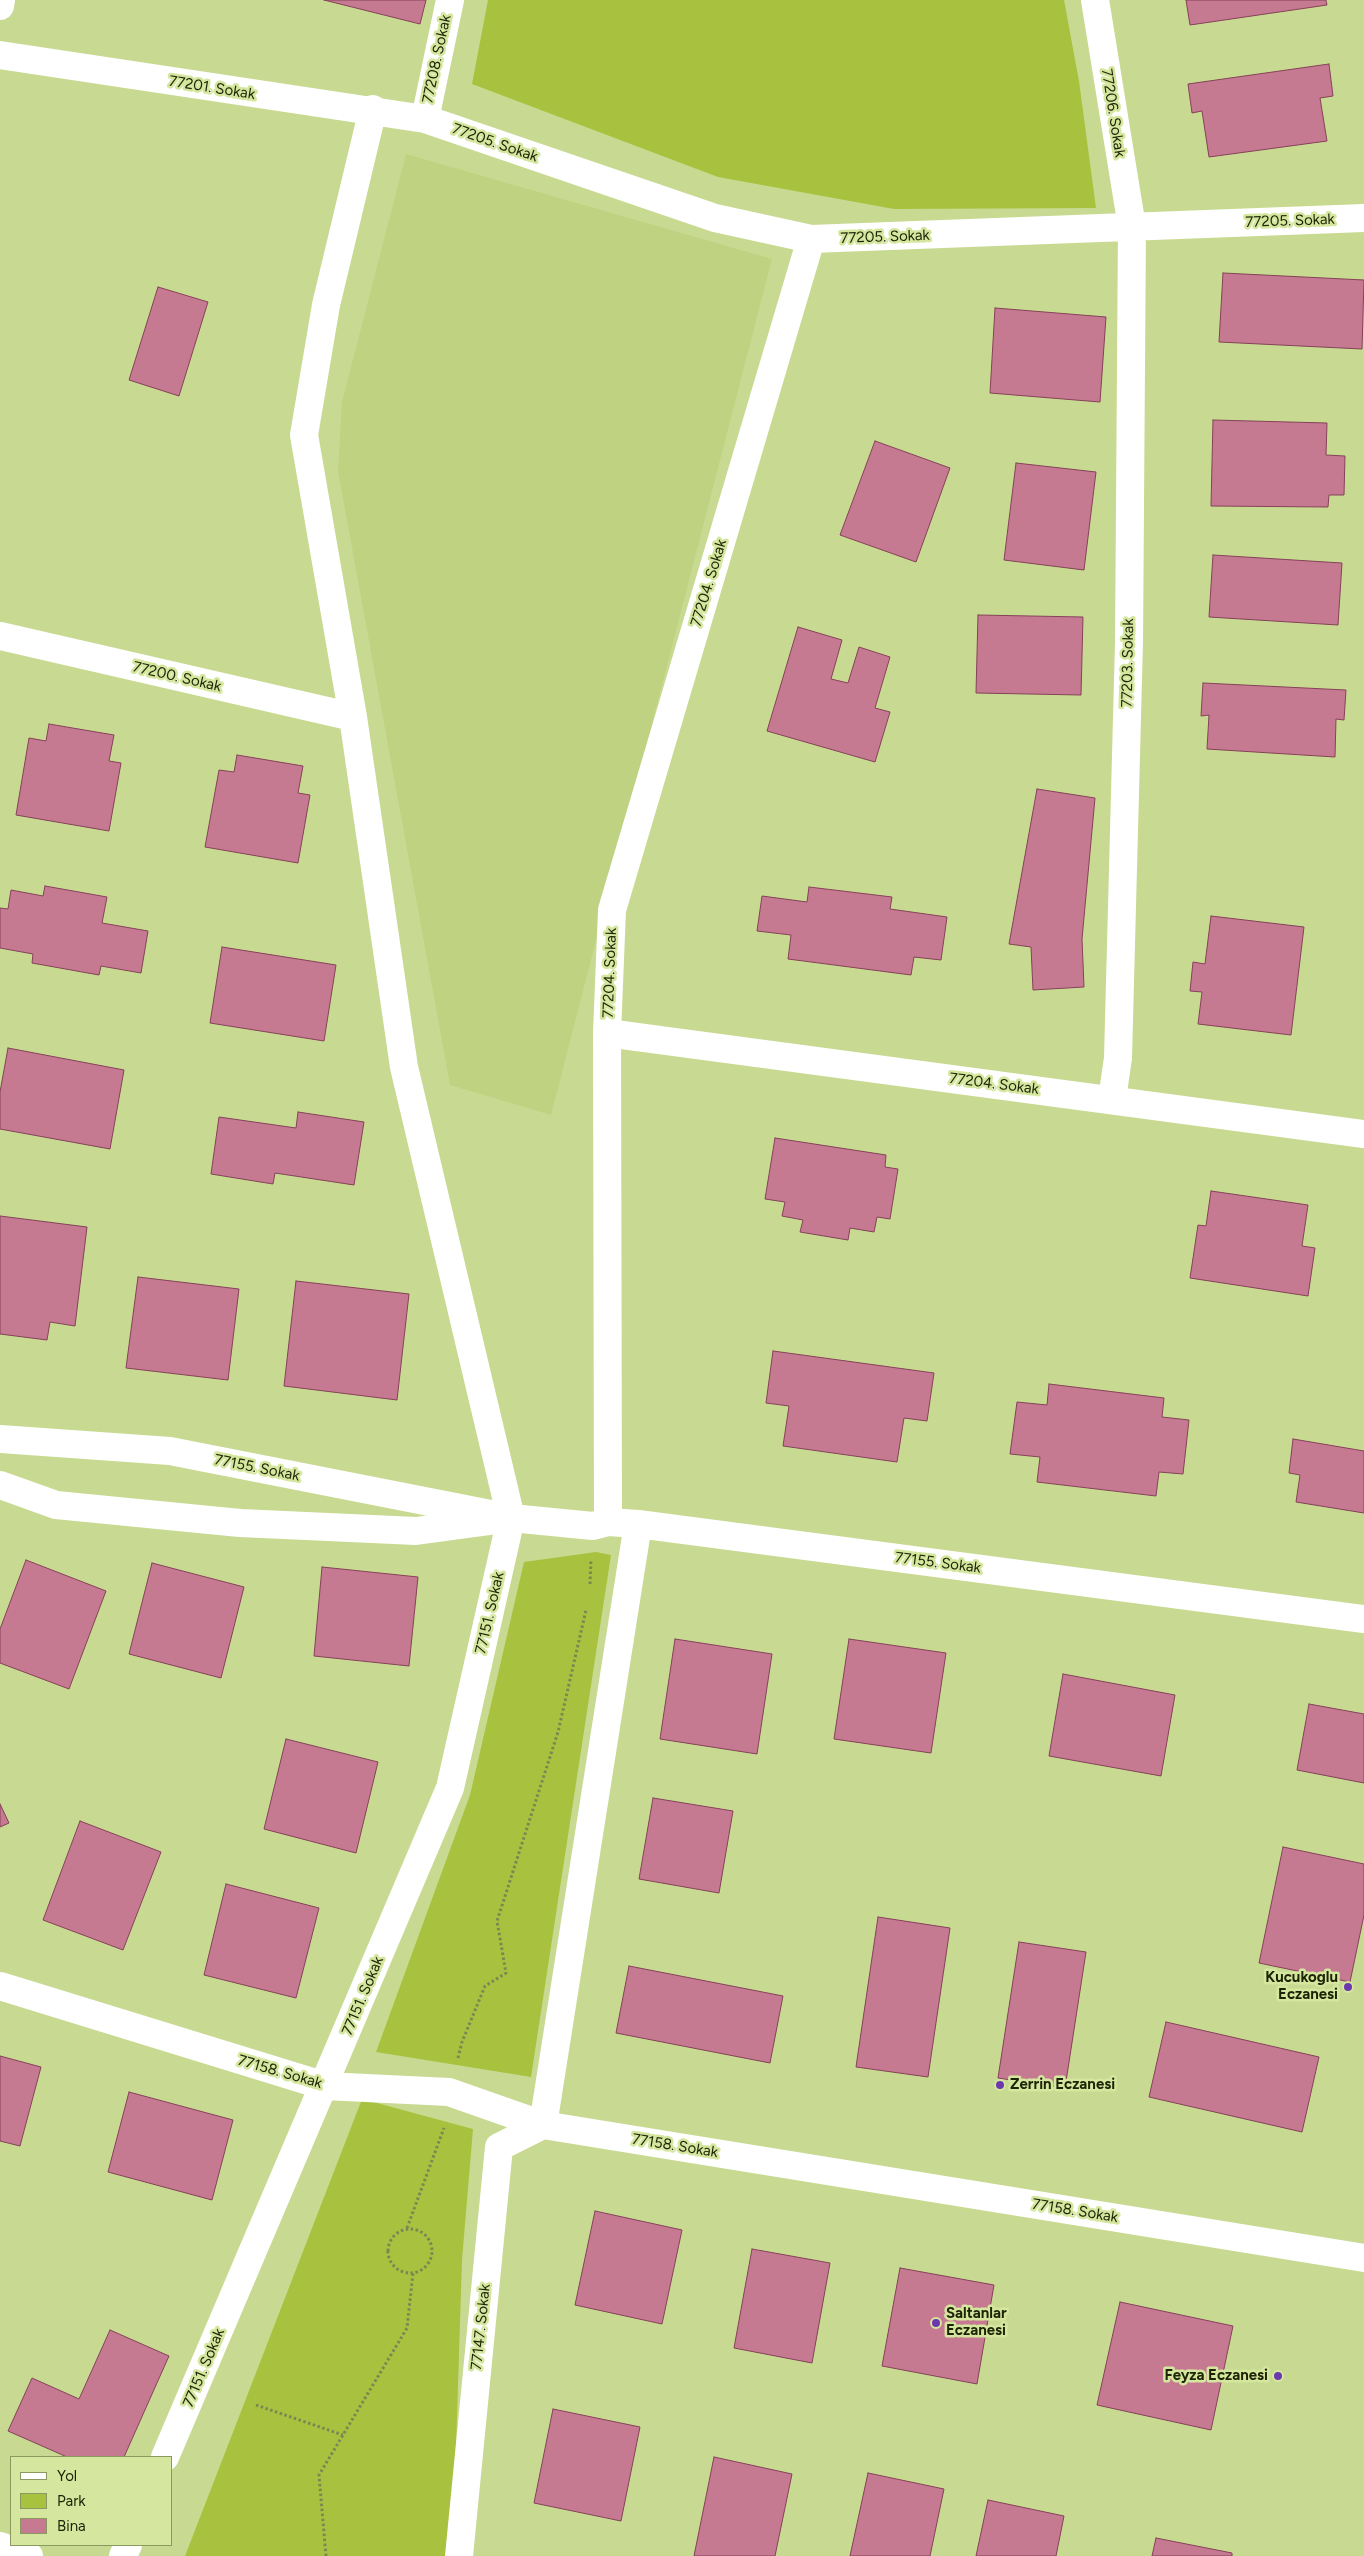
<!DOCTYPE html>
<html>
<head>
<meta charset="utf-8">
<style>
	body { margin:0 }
	#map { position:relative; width:1364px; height:2556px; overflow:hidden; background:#c8da91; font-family:Figtree,sans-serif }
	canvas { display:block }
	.legend { position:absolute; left:10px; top:2456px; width:162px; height:90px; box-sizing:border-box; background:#d5e79e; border:1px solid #8b9961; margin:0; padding:6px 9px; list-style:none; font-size:15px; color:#1d2306 }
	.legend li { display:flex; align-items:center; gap:10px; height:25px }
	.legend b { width:25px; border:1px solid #8b9961 }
</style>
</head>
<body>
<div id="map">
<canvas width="1364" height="2556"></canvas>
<ul class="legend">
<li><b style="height:6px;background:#fff"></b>Yol</li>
<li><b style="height:14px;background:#a8c23f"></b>Park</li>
<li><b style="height:14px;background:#c57a92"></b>Bina</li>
</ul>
</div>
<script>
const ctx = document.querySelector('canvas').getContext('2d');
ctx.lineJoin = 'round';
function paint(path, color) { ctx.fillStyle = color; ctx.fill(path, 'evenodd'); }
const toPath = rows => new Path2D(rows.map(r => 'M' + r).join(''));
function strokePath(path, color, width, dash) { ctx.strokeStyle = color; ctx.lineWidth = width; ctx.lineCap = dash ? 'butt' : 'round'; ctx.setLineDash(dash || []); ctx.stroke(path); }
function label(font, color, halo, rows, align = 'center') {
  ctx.font = font + ' Figtree,sans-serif'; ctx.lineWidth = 5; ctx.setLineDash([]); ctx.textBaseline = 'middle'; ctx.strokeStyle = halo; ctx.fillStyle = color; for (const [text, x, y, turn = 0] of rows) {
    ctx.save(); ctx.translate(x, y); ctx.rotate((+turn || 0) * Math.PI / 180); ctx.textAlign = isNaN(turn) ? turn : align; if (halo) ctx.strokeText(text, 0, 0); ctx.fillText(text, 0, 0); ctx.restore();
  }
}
paint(toPath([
	[406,154,772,259,551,1115,450,1085,338,471,342,402]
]), '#bed281');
paint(toPath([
	[488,0,1064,0,1079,81,1096,208,894,209,718,177,472,84],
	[596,1552,611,1555,531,2077,376,2052,470,1795,524,1562],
	[362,2099,473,2129,462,2260,455,2480,446,2556,185,2556]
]), '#a8c23f');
const building = toPath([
	[324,0,426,0,420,24,324,0],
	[1186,0,1326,0,1327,5,1190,25,1186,0],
	[1329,64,1333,96,1320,98,1327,141,1209,157,1202,111,1192,113,1188,84,1329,64],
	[1223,273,1364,280,1362,349,1219,342,1223,273],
	[158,287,208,302,179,396,129,380,158,287],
	[995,308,1106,317,1100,402,990,393,995,308],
	[1213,420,1327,423,1326,455,1345,456,1344,495,1329,495,1328,507,1211,506,1213,420],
	[875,441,950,468,916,562,840,535,875,441],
	[1016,463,1096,472,1084,570,1004,560,1016,463],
	[1213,555,1342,563,1338,625,1209,617,1213,555],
	[978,615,1083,617,1081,695,976,693,978,615],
	[798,627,842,640,831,679,848,683,859,647,890,657,875,708,890,712,875,762,767,731,798,627],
	[1203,683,1346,690,1344,720,1336,719,1335,757,1207,749,1209,715,1201,716,1203,683],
	[49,724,114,735,109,761,121,763,109,831,16,815,29,738,46,741,49,724],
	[237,755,303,766,298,793,310,795,298,863,205,847,219,770,234,772,237,755],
	[1037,789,1095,798,1082,939,1084,987,1033,990,1031,947,1009,944,1037,789],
	[45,886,107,897,102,923,148,931,141,973,101,966,99,975,32,963,33,954,0,948,0,908,8,909,11,890,43,896,45,886],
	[809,887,892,897,890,909,947,917,941,960,914,957,911,975,788,959,791,935,757,931,762,896,807,902,809,887],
	[1211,916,1304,927,1291,1035,1198,1024,1202,992,1190,991,1193,962,1205,964,1211,916],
	[222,947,336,965,324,1041,210,1023,222,947],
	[8,1048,124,1070,110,1149,0,1129,0,1092,8,1048],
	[298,1112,364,1122,354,1185,275,1173,273,1184,211,1174,219,1117,296,1128,298,1112],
	[775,1138,886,1155,885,1167,898,1169,890,1219,877,1217,874,1232,850,1228,848,1240,800,1232,803,1220,782,1216,785,1202,765,1199,775,1138],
	[1211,1191,1308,1205,1302,1246,1315,1248,1308,1296,1190,1278,1198,1225,1206,1226,1211,1191],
	[0,1216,87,1227,75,1326,50,1322,47,1340,0,1334,0,1216],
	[138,1277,239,1289,228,1380,126,1368,138,1277],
	[296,1281,409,1294,397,1400,284,1386,296,1281],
	[773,1351,934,1373,927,1421,904,1418,897,1462,783,1446,789,1406,766,1403,773,1351],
	[1049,1384,1164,1398,1162,1417,1189,1420,1183,1474,1159,1472,1156,1496,1037,1482,1040,1457,1010,1454,1017,1402,1047,1405,1049,1384],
	[1293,1439,1364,1451,1364,1513,1296,1502,1300,1475,1289,1473,1293,1439],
	[26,1560,106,1591,69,1689,0,1663,0,1629,26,1560],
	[152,1563,244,1587,221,1678,129,1654,152,1563],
	[322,1567,418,1577,409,1666,314,1656,322,1567],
	[675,1639,772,1654,757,1754,660,1739,675,1639],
	[849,1639,946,1653,931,1753,834,1739,849,1639],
	[1063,1674,1175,1695,1161,1776,1049,1756,1063,1674],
	[1309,1704,1364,1714,1364,1783,1297,1770,1309,1704],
	[286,1739,378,1762,356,1853,264,1829,286,1739],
	[653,1798,733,1811,719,1893,639,1879,653,1798],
	[0,1804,9,1823,0,1827,0,1804],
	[80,1821,161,1852,123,1950,43,1920,80,1821],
	[1283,1847,1364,1864,1364,1915,1350,1982,1259,1963,1283,1847],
	[226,1884,319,1908,296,1998,204,1975,226,1884],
	[878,1917,950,1928,928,2077,856,2067,878,1917],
	[1019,1942,1086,1952,1065,2088,998,2078,1019,1942],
	[629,1966,783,1996,770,2063,616,2033,629,1966],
	[1166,2022,1319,2057,1302,2132,1149,2097,1166,2022],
	[0,2056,41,2067,20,2146,0,2141,0,2056],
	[129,2092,233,2120,212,2200,108,2172,129,2092],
	[595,2211,682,2230,662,2324,575,2305,595,2211],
	[752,2249,830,2263,812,2363,734,2348,752,2249],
	[900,2268,994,2285,977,2384,882,2366,900,2268],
	[1120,2302,1233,2326,1211,2430,1097,2405,1120,2302],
	[110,2330,169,2356,124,2457,67,2457,8,2431,32,2378,79,2399,110,2330],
	[553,2409,640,2427,621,2521,534,2503,553,2409],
	[714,2457,792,2474,775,2556,694,2556,714,2457],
	[868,2473,944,2489,930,2556,850,2556,868,2473],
	[988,2500,1064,2516,1056,2556,976,2556,988,2500],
	[1156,2538,1232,2553,1232,2556,1152,2556,1156,2538]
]);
paint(building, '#c57a92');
strokePath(building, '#854158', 1);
strokePath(toPath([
	[590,1584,591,1560],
	[458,2058,462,2042,485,1986,506,1973,497,1921,558,1732,586,1610],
	[407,2228,444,2128],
	'388 2251a22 22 0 1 1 44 0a22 22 0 1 1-44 0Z',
	[256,2405,343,2435],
	[326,2556,319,2475,407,2328,413,2273]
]), '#7b8752', 3, [2.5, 2.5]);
strokePath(toPath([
	[1095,0,1132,227,1129,642,1118,1058,1112,1099],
	[0,6,1,0],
	[0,55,425,119,715,218,811,239,1364,218],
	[425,119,450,0],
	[0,636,353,717],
	[607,1033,1364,1134],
	[0,1439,170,1451,511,1518,593,1526,608,1522,638,1524,1364,1619],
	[0,1485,56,1505,240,1523,416,1531,490,1521],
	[608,1522,607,1033,612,910,811,239],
	[0,1986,325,2086,449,2092,543,2125,1364,2258],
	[165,2457,450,1788,511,1518,404,1067,353,717,304,435,326,305,373,109],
	[0,2546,29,2556],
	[123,2556,128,2545],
	[459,2556,499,2147,543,2125,638,1524]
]), '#fff', 28);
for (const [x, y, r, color] of [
	[1348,1987,5,"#6d38ae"],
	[1000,2085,5,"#6d38ae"],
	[936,2323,5,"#6d38ae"],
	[1278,2376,5,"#6d38ae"]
]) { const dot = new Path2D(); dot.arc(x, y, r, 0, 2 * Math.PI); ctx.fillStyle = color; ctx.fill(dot); strokePath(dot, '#d5e79e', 2); }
label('15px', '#1d2306', '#d5e79e', [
	["77208. Sokak",437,59,-78],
	["77201. Sokak",212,88,9],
	["77206. Sokak",1113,113,81],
	["77205. Sokak",495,143,19],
	["77205. Sokak",1290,221,-2],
	["77205. Sokak",885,237,-2],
	["77204. Sokak",709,583,-73],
	["77203. Sokak",1128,663,-89],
	["77200. Sokak",177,677,13],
	["77204. Sokak",610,973,-88],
	["77204. Sokak",994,1084,7],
	["77155. Sokak",257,1468,11],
	["77155. Sokak",938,1563,7],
	["77151. Sokak",490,1613,-77],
	["77151. Sokak",363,1996,-67],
	["77158. Sokak",280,2072,16],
	["77158. Sokak",675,2146,9],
	["77158. Sokak",1075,2211,9],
	["77147. Sokak",481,2327,-84],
	["77151. Sokak",204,2368,-67]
]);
label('bold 15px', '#1d2306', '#d5e79e', [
	["Kucukoglu",1338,1978],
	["Eczanesi",1338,1995],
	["Zerrin Eczanesi",1010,2085,"left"],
	["Saltanlar",946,2314,"left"],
	["Eczanesi",946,2331,"left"],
	["Feyza Eczanesi",1268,2376]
], 'right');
</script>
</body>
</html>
